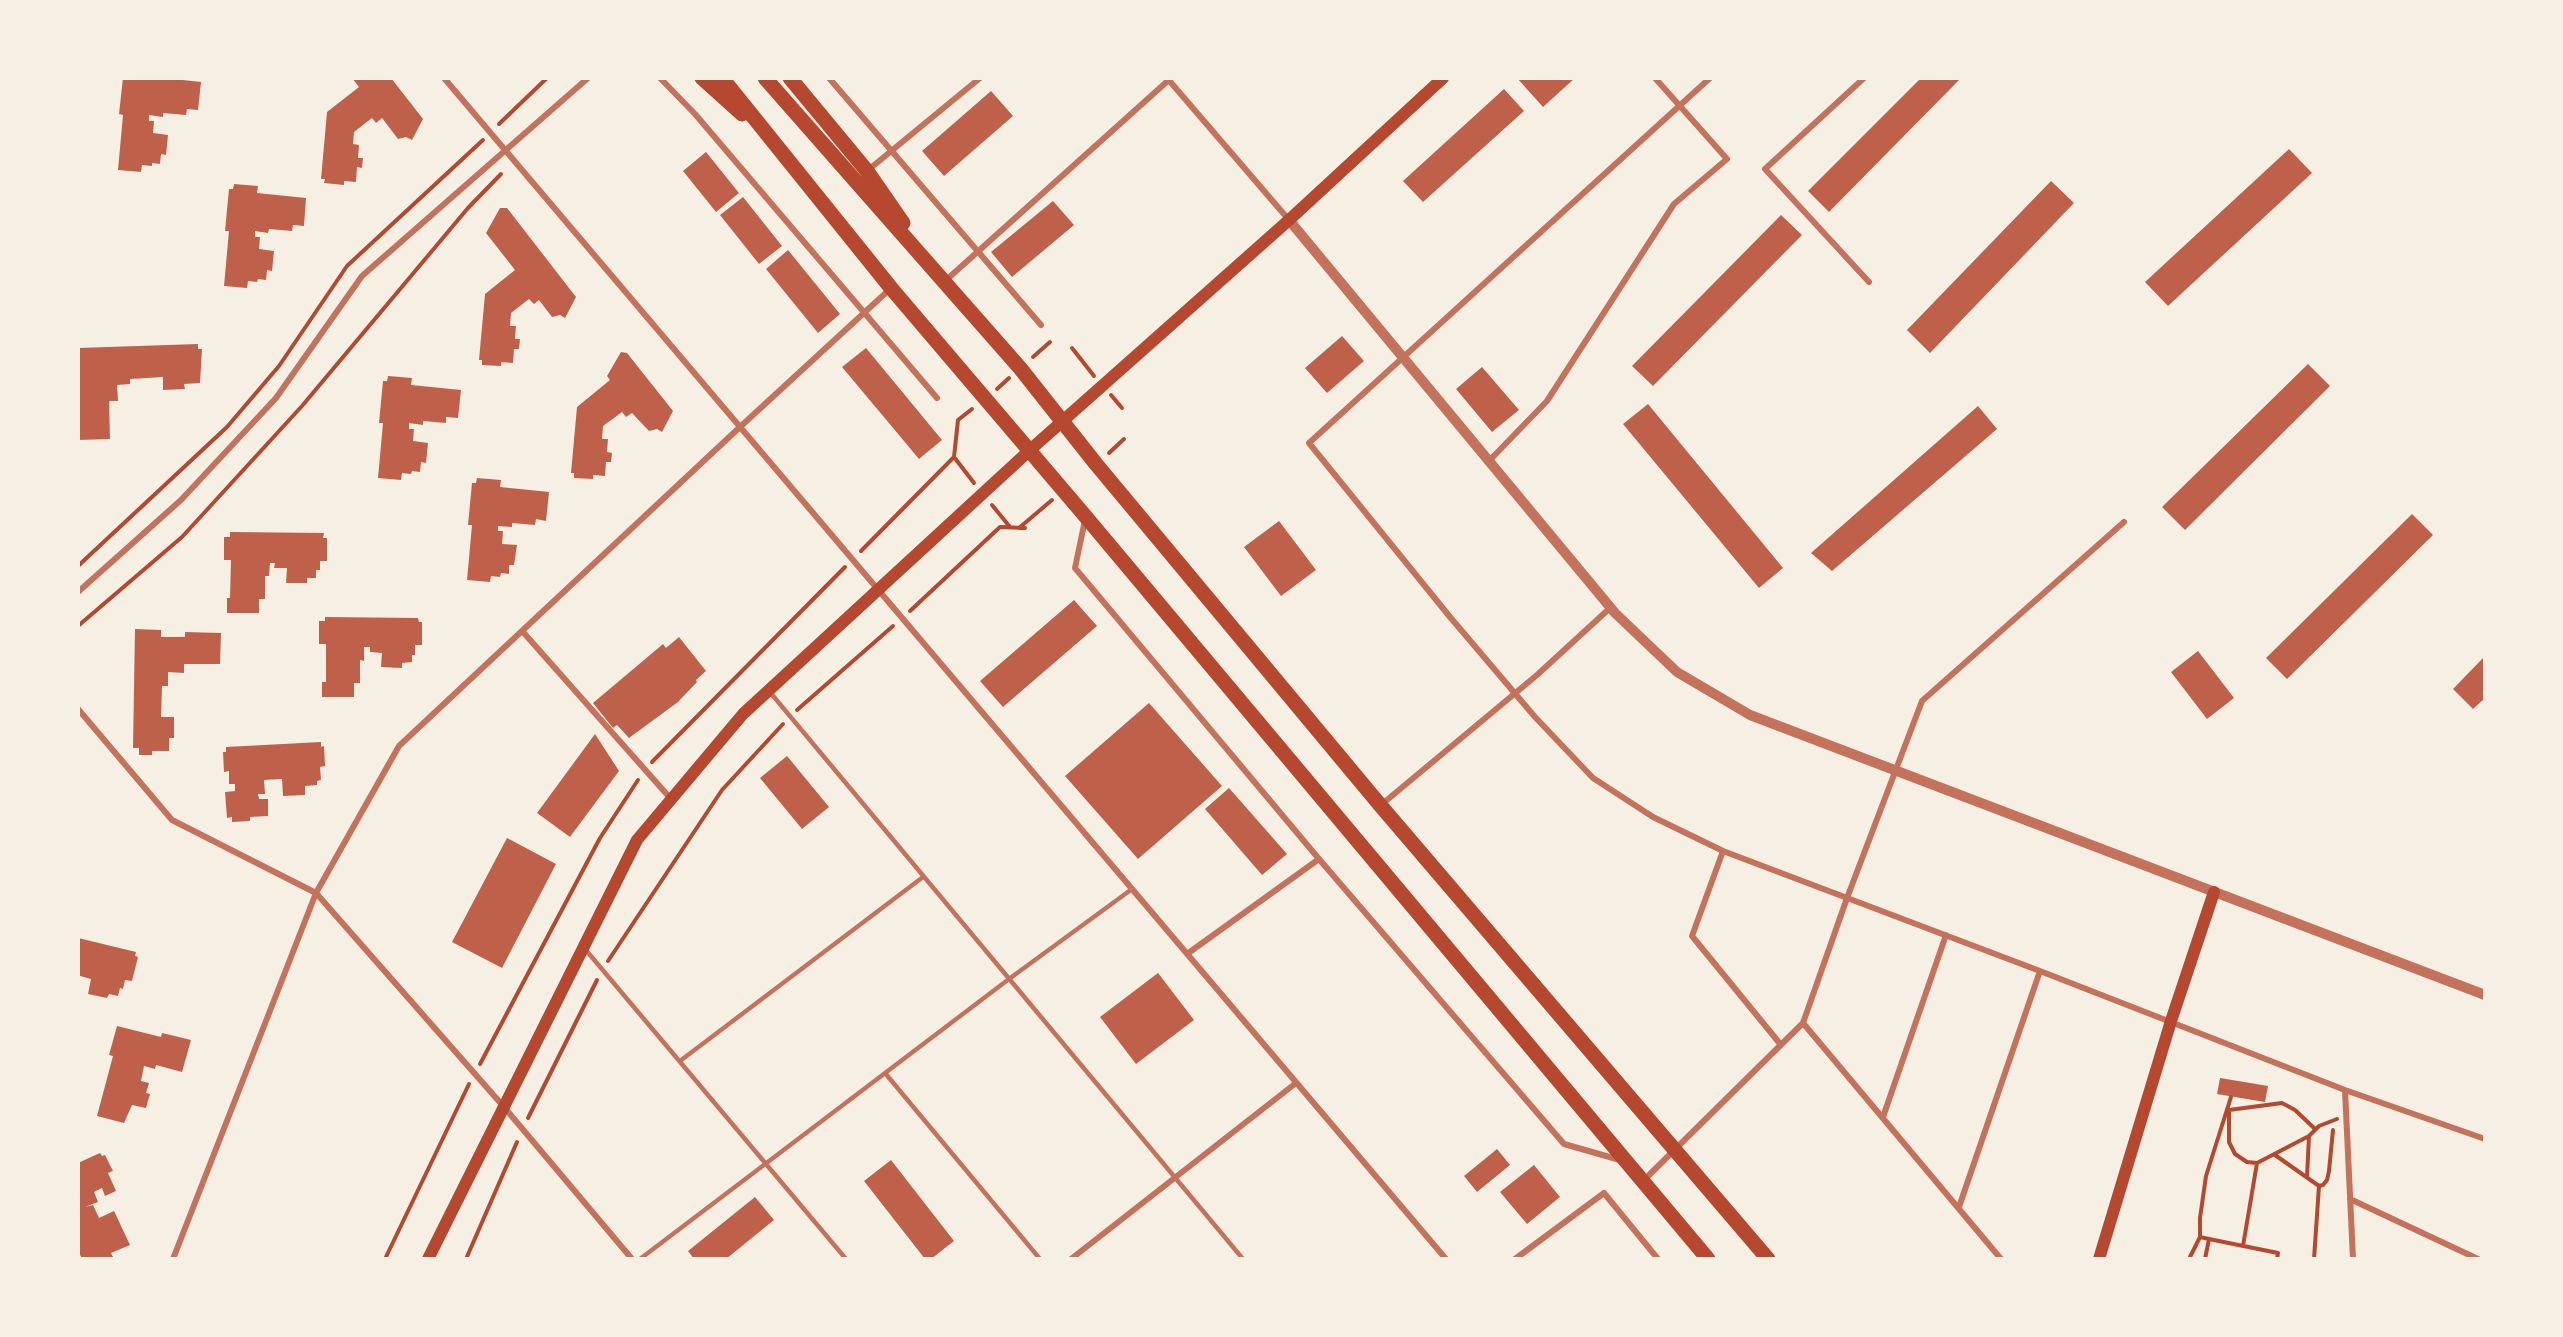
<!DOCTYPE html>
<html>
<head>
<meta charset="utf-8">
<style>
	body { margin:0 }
	#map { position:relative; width:2563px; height:1337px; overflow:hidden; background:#f6efe4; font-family:"Open Sans",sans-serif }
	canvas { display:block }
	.frame { position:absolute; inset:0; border:80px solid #f6efe4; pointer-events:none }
</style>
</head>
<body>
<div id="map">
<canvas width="2563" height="1337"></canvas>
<div class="frame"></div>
</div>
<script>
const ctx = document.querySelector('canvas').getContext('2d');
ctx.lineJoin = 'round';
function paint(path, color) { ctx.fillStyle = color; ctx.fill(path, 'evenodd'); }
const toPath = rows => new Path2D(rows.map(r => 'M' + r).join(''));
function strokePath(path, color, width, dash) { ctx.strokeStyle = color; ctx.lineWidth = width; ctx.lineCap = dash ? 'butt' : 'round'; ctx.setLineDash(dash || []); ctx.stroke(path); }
paint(toPath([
	[123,78,164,78,201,82,198,110,187,109,186,115,163,113,163,117,149,115,149,121,154,121,153,133,168,135,166,155,161,154,160,164,152,163,152,166,142,165,141,172,118,170,123,115,119,114],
	[352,78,391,78,423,119,412,140,406,137,398,139,382,118,376,123,372,118,354,132,353,144,359,145,358,158,363,158,362,168,357,167,356,182,344,181,344,185,324,183,325,179,321,179,327,112,359,87],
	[1517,78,1575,78,1543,107],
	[1921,78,1961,78,1829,212,1808,191],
	[1504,89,1524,111,1423,202,1403,181],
	[991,91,1013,116,944,176,922,151],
	[2289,149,2312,173,2168,306,2145,282],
	[706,152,739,193,716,212,683,171],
	[2051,181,2074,203,1930,353,1907,330],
	[234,184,258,186,257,193,306,198,304,226,293,225,292,231,269,229,268,233,255,231,255,237,260,237,259,249,274,251,272,271,267,270,266,280,258,279,257,282,248,281,247,288,224,286,229,231,225,231,229,189,233,189],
	[743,197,782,246,759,264,720,215],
	[1053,201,1074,225,1012,277,991,252],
	[500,208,507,208,576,297,565,318,560,315,552,317,539,300,534,304,529,299,511,313,510,326,516,326,515,339,520,339,519,349,514,349,513,363,501,362,501,366,482,365,482,360,479,360,485,294,515,270,486,233],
	[1781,215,1802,235,1653,386,1632,366],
	[788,250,840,314,818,333,766,269],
	[1342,336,1364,361,1327,393,1305,368],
	[198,344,198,349,202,349,200,383,184,384,185,389,163,390,163,377,130,379,130,384,117,385,118,401,109,401,110,439,78,440,78,400,80,400,78,348],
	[866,348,942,440,919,459,842,367],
	[621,352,627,353,673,411,662,432,657,429,649,431,632,413,626,417,622,412,603,426,602,439,608,439,607,452,612,453,611,462,606,462,605,476,593,475,593,479,574,478,574,473,571,473,577,407,610,380,607,376],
	[2308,364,2330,386,2185,530,2162,507],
	[1482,367,1519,410,1492,432,1456,389],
	[388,376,412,378,411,385,461,390,458,418,446,417,446,423,423,421,423,425,409,423,409,429,414,429,413,441,428,443,426,463,421,462,420,472,412,471,411,474,402,473,401,480,378,478,383,423,379,423,383,381,387,381],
	[1648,404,1783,568,1759,588,1623,424],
	[1978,406,1997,429,1832,571,1811,553],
	[477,478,501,480,500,487,549,492,546,521,536,519,535,525,512,523,512,527,498,526,498,531,503,531,502,544,517,545,514,565,509,565,509,574,501,573,500,577,491,576,490,582,467,580,472,525,468,525,472,483,476,483],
	[2412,514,2433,535,2287,679,2266,658],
	[1279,521,1316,570,1281,596,1244,547],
	[230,532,324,533,323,538,327,538,327,561,320,561,320,570,316,570,316,578,307,578,307,583,286,583,287,568,274,568,275,563,270,563,269,576,265,576,265,599,259,599,259,613,227,613,227,598,230,598,231,560,224,560,224,537,230,537],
	[1074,600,1097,626,1003,707,980,681],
	[325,617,418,618,419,622,422,622,422,645,415,645,415,655,412,655,412,662,402,663,402,668,381,667,382,653,370,652,370,647,364,647,364,661,360,660,360,683,354,683,354,697,322,697,322,682,326,682,326,644,319,644,319,621,325,621],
	[135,629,161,630,161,637,185,637,185,632,221,633,220,664,184,664,184,673,168,672,168,686,162,686,161,717,174,717,174,738,169,738,169,751,152,751,152,755,139,755,139,748,133,748],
	[679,637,706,671,696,680,697,682,678,702,629,738,617,725,613,728,593,703,663,644,666,648],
	[2198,651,2234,698,2207,719,2171,672],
	[2485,656,2485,698,2473,709,2453,689],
	[1149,703,1222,786,1138,859,1065,776],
	[595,734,619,771,570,837,537,813],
	[321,742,321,747,324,746,325,766,320,767,321,780,317,781,317,785,305,786,305,795,283,796,282,779,264,780,265,794,258,794,259,799,268,799,268,816,250,817,250,821,232,822,232,817,227,818,225,792,235,791,235,784,229,784,229,771,224,772,223,752,226,752,226,747],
	[787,756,829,807,802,829,760,778],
	[1229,788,1287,854,1262,875,1205,809],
	[507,838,556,864,502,968,452,942],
	[78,938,136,952,135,956,138,957,132,981,125,980,123,989,120,988,118,996,109,994,107,998,88,994,91,979,80,976],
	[1158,973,1194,1020,1136,1064,1100,1017],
	[117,1026,161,1037,162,1033,191,1040,182,1072,156,1065,155,1069,144,1066,141,1081,149,1083,146,1093,150,1094,146,1108,132,1105,124,1123,97,1116,113,1056,109,1055],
	[2220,1078,2268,1086,2265,1102,2217,1094],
	[1497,1149,1510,1165,1477,1192,1464,1176],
	[100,1153,102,1156,105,1155,113,1171,108,1173,116,1191,105,1196,102,1188,94,1192,98,1202,85,1207,93,1205,99,1218,114,1211,130,1245,111,1253,114,1259,82,1259,78,1250,78,1163],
	[891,1160,954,1241,931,1259,925,1259,864,1181],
	[1534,1165,1560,1197,1527,1224,1500,1192],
	[755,1197,774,1220,726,1259,694,1259,688,1251]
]), '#bf614a');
strokePath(toPath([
	[499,124,547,78],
	[1072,348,1094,376],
	[1033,357,1050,342],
	[997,389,1009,378],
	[1111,395,1122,408],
	[1109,453,1124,439],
	[954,457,974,483],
	[992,505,1010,527],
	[1019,528,1052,500],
	[861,551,954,457,958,420,972,409],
	[78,566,227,427,279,366,347,266,483,140],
	[910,611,1000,527,1025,528],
	[78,626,182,537,302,406,468,208,501,174],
	[797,710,893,626],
	[652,762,845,567],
	[608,961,722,790,783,724],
	[480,1064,600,838,638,780],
	[528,1118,597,980],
	[2309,1136,2257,1163,2247,1162,2235,1154,2229,1142,2229,1110,2282,1103,2295,1110,2314,1128],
	[2275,1155,2319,1186,2323,1185,2327,1180,2329,1171,2333,1130],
	[2307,1177,2309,1136,2319,1126,2337,1119],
	[2200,1237,2200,1218,2206,1176,2231,1097],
	[2243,1246,2257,1163],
	[385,1259,469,1084],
	[466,1259,517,1142],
	[2189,1259,2200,1237,2209,1239],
	[2205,1259,2209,1239,2278,1253,2277,1259],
	[2314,1259,2319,1186]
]), '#b5482f', 4);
strokePath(toPath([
	[769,691,1243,1259],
	[585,949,846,1259],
	[680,1061,923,877],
	[885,1073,1040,1259],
	[640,1259,1009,979,1132,889]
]), '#c5725c', 4.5);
strokePath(toPath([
	[444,78,1446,1259],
	[660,78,695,114,937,398],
	[829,78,1041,325],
	[1167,78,1289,220],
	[1710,78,1309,443,1450,617,1535,717,1593,778,1653,817,1723,851,2040,971,2345,1090,2485,1139],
	[1864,78,1765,169,1869,282],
	[867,171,980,78],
	[944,282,1171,78],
	[1489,461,1547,401,1674,204,1727,159,1655,78],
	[1085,520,1075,568,1319,859,1564,1144,1620,1160],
	[78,592,181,500,276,398,362,276,588,78],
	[523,632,671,799],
	[78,709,172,820,316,893,504,1107,632,1259],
	[1381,805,1537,675,1610,608],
	[1723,851,1692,936,1781,1045],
	[1187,954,1319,859],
	[1803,1023,2001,1259],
	[2345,1090,2353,1259],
	[1883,1117,1946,935],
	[1643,1181,1803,1023,1847,898,1922,701,2124,522],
	[2350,1199,2478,1259],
	[1959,1207,2040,971],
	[173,1259,316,893,399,746,740,427,890,289],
	[1071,1259,1296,1083],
	[1515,1259,1604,1193,1658,1259]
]), '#c5725c', 6);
strokePath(toPath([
	[1289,220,1615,613,1677,672,1750,715,2485,995]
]), '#c5725c', 10);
strokePath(toPath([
	[428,1259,637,840,743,714,1030,450,1289,220,1443,78],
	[2099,1259,2171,1021,2214,892]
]), '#b5482f', 12);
strokePath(toPath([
	[702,78,742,114],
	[722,78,891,288,1086,517,1708,1259],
	[765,78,1020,368,1096,464,1380,805,1768,1259],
	[790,78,867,171,903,223]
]), '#b5482f', 15);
</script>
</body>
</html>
